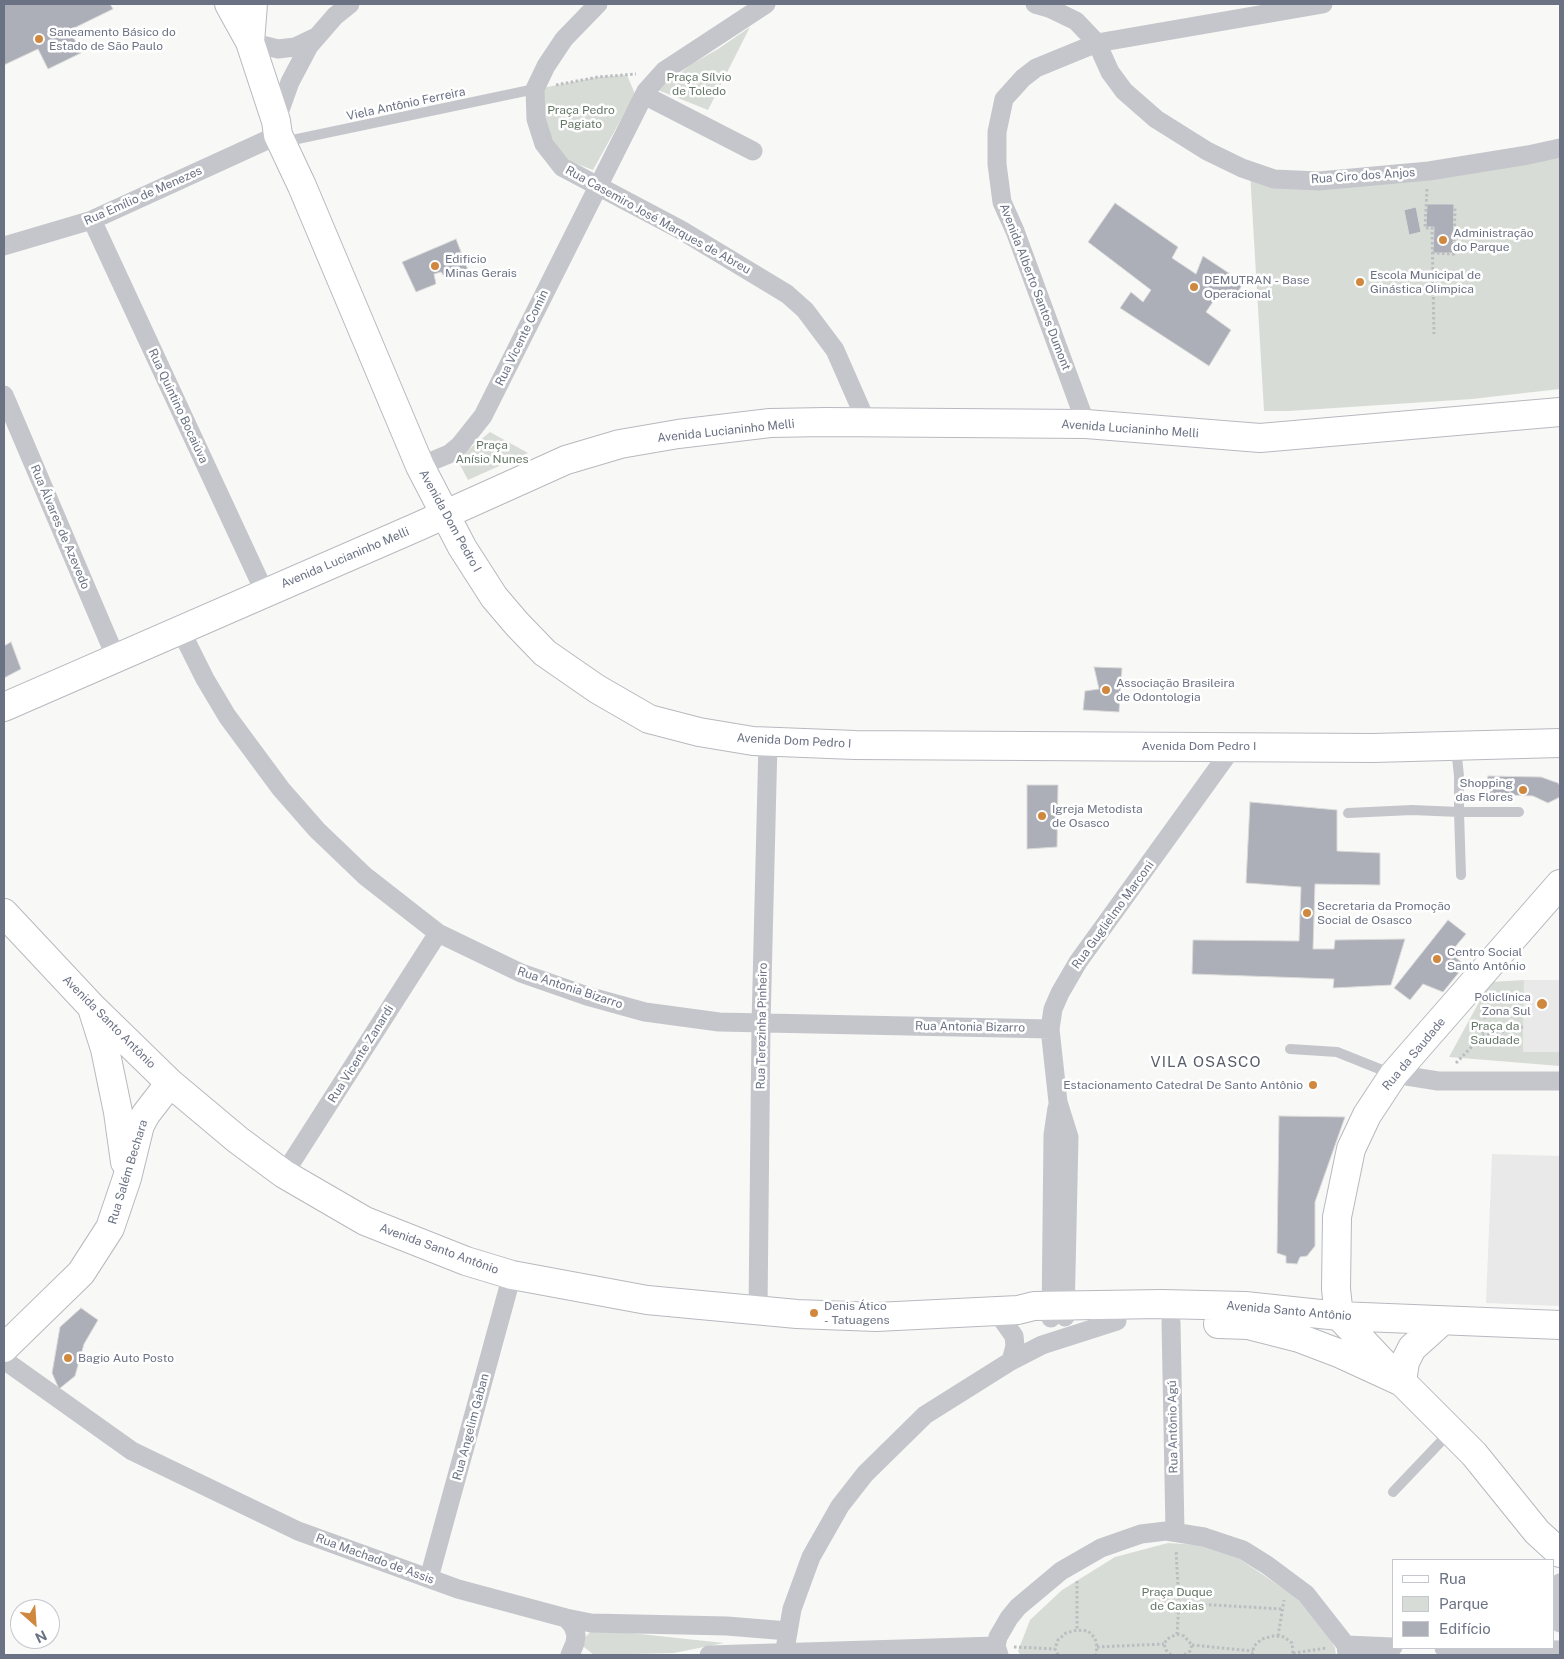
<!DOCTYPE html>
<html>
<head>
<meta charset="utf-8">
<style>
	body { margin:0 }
	#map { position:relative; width:1564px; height:1659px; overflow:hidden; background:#f8f8f6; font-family:"Public Sans",sans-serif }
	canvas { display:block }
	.frame { position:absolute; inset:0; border:5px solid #6b7284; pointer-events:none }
	.legend { position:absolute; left:1392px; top:1559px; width:162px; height:90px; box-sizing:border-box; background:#fff; border:1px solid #c4c7ce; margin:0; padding:6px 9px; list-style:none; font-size:15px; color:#6b7284 }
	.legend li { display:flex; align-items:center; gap:10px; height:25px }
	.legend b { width:25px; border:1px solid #c4c7ce }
	.north { position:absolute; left:10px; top:1599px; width:50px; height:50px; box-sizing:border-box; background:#fff; border:1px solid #c4c7ce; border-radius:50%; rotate:154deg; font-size:14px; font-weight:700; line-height:20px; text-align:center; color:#6b7284 }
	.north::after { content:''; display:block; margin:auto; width:18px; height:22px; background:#d0883e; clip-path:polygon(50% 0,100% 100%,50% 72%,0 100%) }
</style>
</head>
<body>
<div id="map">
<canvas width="1564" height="1659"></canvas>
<div class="frame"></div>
<ul class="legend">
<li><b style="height:6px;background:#fff"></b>Rua</li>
<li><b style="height:14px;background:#d7ddd6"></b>Parque</li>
<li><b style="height:14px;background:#adafb8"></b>Edifício</li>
</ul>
<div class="north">N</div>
</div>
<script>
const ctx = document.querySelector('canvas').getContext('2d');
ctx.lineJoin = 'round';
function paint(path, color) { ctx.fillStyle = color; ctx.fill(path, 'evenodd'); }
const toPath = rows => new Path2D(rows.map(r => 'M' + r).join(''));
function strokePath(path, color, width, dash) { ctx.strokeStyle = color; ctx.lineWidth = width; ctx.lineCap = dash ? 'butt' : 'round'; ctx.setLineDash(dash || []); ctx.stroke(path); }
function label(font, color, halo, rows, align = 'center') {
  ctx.font = font + ' "Public Sans",sans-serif'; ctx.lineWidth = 5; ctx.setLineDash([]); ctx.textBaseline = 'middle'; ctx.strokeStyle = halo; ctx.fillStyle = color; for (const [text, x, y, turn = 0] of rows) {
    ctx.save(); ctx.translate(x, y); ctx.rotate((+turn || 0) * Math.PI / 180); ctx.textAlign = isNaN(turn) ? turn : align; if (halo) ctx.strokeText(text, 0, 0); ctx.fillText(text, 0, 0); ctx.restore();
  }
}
paint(toPath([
	[1524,980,1560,980,1560,1052,1523,1052],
	[1492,1154,1560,1156,1560,1306,1486,1303]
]), '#e9e9ea');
paint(toPath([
	[750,27,708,110,653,88,678,75,690,65,718,49],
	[627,75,635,94,593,170,569,161,551,143,537,89,598,77],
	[1560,157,1560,389,1472,399,1289,411,1264,411,1250,172,1277,183],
	[490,432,528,453,468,480,459,463,463,454],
	[1524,980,1523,1052,1560,1052,1560,1066,1449,1057,1490,982],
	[1168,1543,1201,1545,1238,1558,1296,1597,1323,1625,1335,1648,1336,1655,1020,1655,1018,1651,1030,1620,1062,1590,1115,1557],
	[594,1629,724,1643,674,1653,594,1655,584,1647,584,1638]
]), '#d7ddd6');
const building = toPath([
	[4,4,110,4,113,9,70,30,81,53,48,69,38,49,4,65,4,4],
	[1115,203,1178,247,1172,258,1196,274,1203,256,1244,283,1233,298,1221,290,1206,312,1231,330,1209,366,1120,308,1131,292,1143,302,1151,290,1088,242,1115,203],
	[1427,204,1454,204,1453,253,1433,253,1434,227,1426,227,1427,204],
	[1416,207,1421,232,1409,235,1404,210,1416,207],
	[456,239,468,270,446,279,441,272,434,274,436,284,416,292,402,262,456,239],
	[11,642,21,669,4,678,4,646,11,642],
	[1094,667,1122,668,1119,712,1083,710,1085,691,1099,689,1094,667],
	[1488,776,1541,777,1558,783,1560,786,1560,797,1548,803,1533,796,1486,794,1488,776],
	[1027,785,1058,785,1057,847,1027,849,1027,785],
	[1250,802,1337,810,1337,851,1380,853,1380,885,1315,884,1313,949,1334,949,1335,940,1405,939,1391,985,1333,988,1334,979,1192,974,1193,940,1299,941,1301,887,1246,883,1250,802],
	[1448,920,1466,934,1450,953,1465,965,1443,992,1423,984,1410,1000,1394,988,1448,920],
	[1279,1116,1345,1117,1315,1202,1315,1246,1307,1256,1300,1257,1297,1264,1286,1263,1286,1256,1277,1253,1279,1116],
	[81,1308,98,1320,84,1344,75,1376,59,1389,52,1373,60,1327,81,1308]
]);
paint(building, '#adafb8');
strokePath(building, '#dadad9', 1);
const secondary = toPath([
	[229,4,250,42,276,121,278,135,302,186,420,466,462,547,494,597,517,624,545,653,597,689,649,719,699,732,753,741,855,745,1373,748,1560,743],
	[250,42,253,4],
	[4,707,417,527,566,460,620,444,678,434,770,423,826,422,1086,424,1260,438,1560,412],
	[4,913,92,1007,170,1083,238,1140,284,1174,365,1221,466,1261,512,1275,647,1300,797,1314,876,1317,1018,1310,1034,1306,1162,1304,1245,1306,1339,1316,1560,1325],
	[93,1011,105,1049,118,1112,125,1162],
	[1339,1316,1336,1289,1337,1217,1351,1149,1367,1115,1394,1074,1560,884],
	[1339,1316,1390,1370],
	[1218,1324,1248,1325,1299,1338,1341,1354,1402,1382,1474,1454,1537,1532,1560,1553],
	[4,1348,81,1273,110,1228,127,1178,140,1125,146,1114,170,1083],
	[1402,1382,1405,1362,1412,1348,1442,1321]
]);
strokePath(secondary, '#b7b9bf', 30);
strokePath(toPath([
	[556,85,598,77,636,74],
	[1427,189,1425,228,1432,228,1434,334],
	[1432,253,1454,254,1455,206],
	[1482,1036,1523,1027],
	[1456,1063,1482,1036,1486,1008],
	[1077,1581,1077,1630],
	[1179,1603,1282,1609],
	[1177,1634,1184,1636,1192,1645,1190,1651,1184,1655],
	[1278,1636,1284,1600],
	[1192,1645,1253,1651],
	[1014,1647,1055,1649],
	[1097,1647,1164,1644],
	[1293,1653,1327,1648],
	[1058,1655,1055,1649,1058,1640,1066,1633,1077,1630,1088,1631,1095,1638,1097,1647,1096,1655],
	[1171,1655,1166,1650,1164,1644,1167,1639,1177,1634,1179,1603,1176,1550],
	[1252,1655,1254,1646,1262,1639,1273,1636,1284,1637,1292,1643,1293,1655]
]), '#bcbdc1', 3, [2.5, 2.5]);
strokePath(toPath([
	[283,142,535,89],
	[1348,813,1412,810,1459,812,1459,776,1456,748],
	[1461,875,1459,812,1519,812],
	[1290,1049,1337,1052,1392,1074],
	[1393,1492,1451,1431]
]), '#c5c6cb', 10);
strokePath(toPath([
	[598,4,564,39,546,66,535,89,536,119,544,144,562,167,681,230,787,294,805,310,835,350,867,423],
	[1035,4,1049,8,1076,21,1097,43,1110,72,1124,91,1156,119,1207,151,1242,168,1274,179,1319,181,1429,171,1528,155,1560,148],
	[250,42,278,49,295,47,316,37],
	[644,95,753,151],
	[276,121,290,82,309,46,335,16,350,4],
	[92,220,265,593],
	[4,246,92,220,278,135],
	[4,395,116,658],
	[1086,424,1015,231,1002,202,997,164,997,132,1004,99,1023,78,1036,68,1097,43,1323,4],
	[420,466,449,454,460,445,483,416,646,91,664,71,766,4],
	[181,631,205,679,227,716,281,789,317,830,365,876,438,933,521,973,587,996,645,1012,719,1022,1050,1029],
	[1394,1074,1438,1081,1560,1081],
	[284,1174,438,933],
	[758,1311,761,1024,768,742],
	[996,1311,1014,1336,1015,1346,1011,1361],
	[1065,1317,1069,1137,1058,1102,1050,1029,1053,1009,1060,993,1078,962,1233,747],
	[1051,1318,1053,1135,1057,1108],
	[1171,1322,1175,1532],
	[4,1360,132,1451,298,1531,458,1589,566,1618,591,1623,727,1626,788,1631],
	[429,1578,512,1275],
	[1560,1583,1556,1599,1560,1623],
	[566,1618,573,1626,576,1635,575,1643,570,1655],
	[1346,1645,1393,1647],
	[1444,1648,1560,1650],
	[709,1655,996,1646],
	[784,1655,792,1609,811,1557,840,1506,865,1474,925,1415,1011,1361,1042,1345,1117,1321],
	[999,1655,996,1646,998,1637,1009,1618,1018,1607,1061,1571,1101,1548,1141,1534,1166,1531,1204,1537,1243,1550,1267,1565,1306,1594,1346,1645,1347,1655]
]), '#c5c6cb', 19);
strokePath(secondary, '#fff', 28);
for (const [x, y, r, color] of [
	[39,39,5,"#d0883e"],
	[1443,240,5,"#d0883e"],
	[435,266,5,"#d0883e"],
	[1360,282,5,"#d0883e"],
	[1194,287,5,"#d0883e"],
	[1106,690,5,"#d0883e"],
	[1523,790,5,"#d0883e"],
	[1042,816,5,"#d0883e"],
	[1307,913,5,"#d0883e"],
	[1437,959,5,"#d0883e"],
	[1542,1004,6,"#d0883e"],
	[1313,1085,5,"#d0883e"],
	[814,1313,5,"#d0883e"],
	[68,1358,5,"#d0883e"]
]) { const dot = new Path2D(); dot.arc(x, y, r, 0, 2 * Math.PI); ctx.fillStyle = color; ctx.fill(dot); strokePath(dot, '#fff', 2); }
label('12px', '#6b7284', '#fff', [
	["Saneamento Básico do",49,32],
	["Estado de São Paulo",49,46],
	["Administração",1453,233],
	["do Parque",1453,247],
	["Edificio",445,259],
	["Minas Gerais",445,273],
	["Escola Municipal de",1370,275],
	["Ginástica Olimpica",1370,289],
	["DEMUTRAN - Base",1204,280],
	["Operacional",1204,294],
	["Associação Brasileira",1116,683],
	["de Odontologia",1116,697],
	["Shopping",1513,783,"right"],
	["das Flores",1513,797,"right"],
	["Igreja Metodista",1052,809],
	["de Osasco",1052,823],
	["Secretaria da Promoção",1317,906],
	["Social de Osasco",1317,920],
	["Centro Social",1447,952],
	["Santo Antônio",1447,966],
	["Policlínica",1531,997,"right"],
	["Zona Sul",1531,1011,"right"],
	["Estacionamento Catedral De Santo Antônio",1303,1085,"right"],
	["Denis Ático",824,1306],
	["- Tatuagens",824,1320],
	["Bagio Auto Posto",78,1358]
], 'left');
label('12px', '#657766', '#fff', [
	["Praça Sílvio",699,77],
	["de Toledo",699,91],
	["Praça Pedro",581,110],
	["Pagiato",581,124],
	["Praça",492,445],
	["Anísio Nunes",492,459],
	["Praça da",1495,1026],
	["Saudade",1495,1040],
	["Praça Duque",1177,1592],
	["de Caxias",1177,1606]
]);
label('12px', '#6b7284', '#fff', [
	["Viela Antônio Ferreira",406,104,-12],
	["Rua Ciro dos Anjos",1363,176,-4],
	["Rua Emílio de Menezes",143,196,-24],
	["Rua Casemiro José Marques de Abreu",658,220,29],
	["Avenida Alberto Santos Dumont",1035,287,69],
	["Rua Vicente Comin",522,338,-64],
	["Rua Quintino Bocaiúva",178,406,65],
	["Avenida Lucianinho Melli",1130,429,4],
	["Avenida Lucianinho Melli",726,431,-6],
	["Avenida Dom Pedro I",450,521,61],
	["Rua Álvares de Azevedo",60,527,67],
	["Avenida Lucianinho Melli",345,558,-23],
	["Avenida Dom Pedro I",794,741,3],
	["Avenida Dom Pedro I",1199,746],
	["Rua Guglielmo Marconi",1113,915,-54],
	["Rua Antonia Bizarro",570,988,18],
	["Avenida Santo Antônio",109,1022,45],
	["Rua Terezinha Pinheiro",762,1026,-89],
	["Rua Antonia Bizarro",970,1027,1],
	["Rua Vicente Zanardi",361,1054,-58],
	["Rua da Saudade",1414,1054,-50],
	["Rua Salém Bechara",128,1172,-73],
	["Avenida Santo Antônio",439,1249,20],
	["Avenida Santo Antônio",1289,1311,5],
	["Rua Angelim Gaban",471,1427,-75],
	["Rua Antônio Agú",1173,1427,-91],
	["Rua Machado de Assis",375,1559,20]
]);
ctx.letterSpacing = '1px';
label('15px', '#585d6a', '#fff', [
	["VILA OSASCO",1206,1062]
]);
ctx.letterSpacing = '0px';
</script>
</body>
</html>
